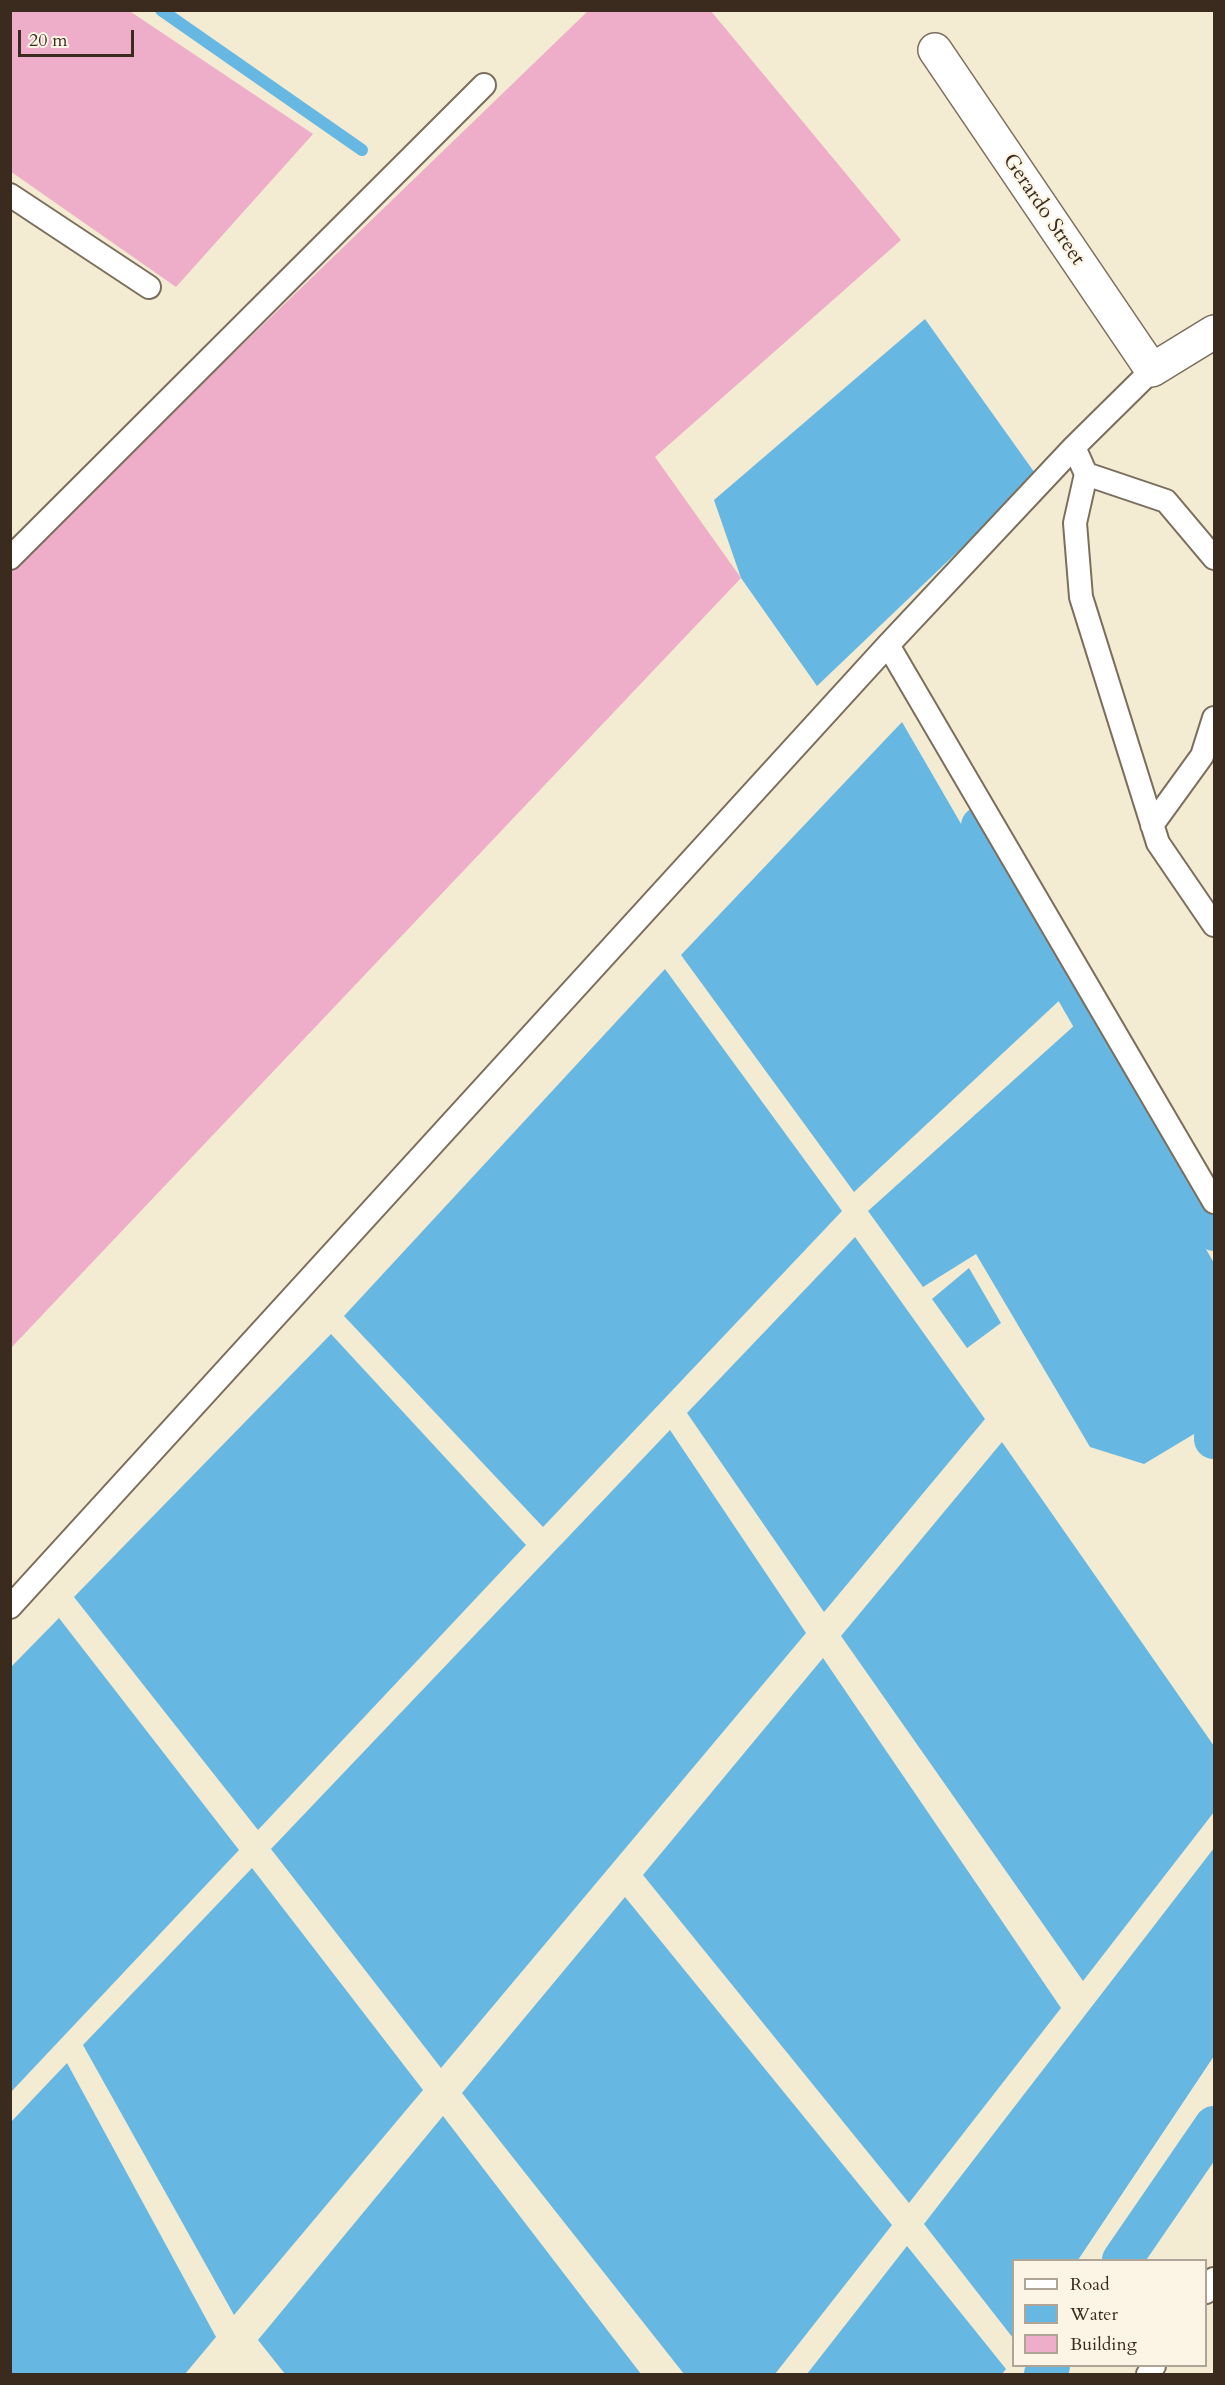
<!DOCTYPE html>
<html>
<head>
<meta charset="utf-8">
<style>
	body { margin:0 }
	#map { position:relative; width:1225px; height:2385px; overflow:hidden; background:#f3ebd2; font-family:Cardo,serif }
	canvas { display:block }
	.frame { position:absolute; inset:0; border:12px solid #3b2a1e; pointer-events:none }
	.legend { position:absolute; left:1012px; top:2259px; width:195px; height:108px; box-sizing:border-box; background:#fcf5e5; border:2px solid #afa495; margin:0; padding:8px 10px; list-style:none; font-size:18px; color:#3b2a1e }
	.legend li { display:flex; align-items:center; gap:12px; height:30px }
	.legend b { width:30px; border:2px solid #afa495 }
	.scale { position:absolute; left:18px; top:30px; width:116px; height:27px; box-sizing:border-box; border:3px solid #3b2a1e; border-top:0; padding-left:8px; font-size:18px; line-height:21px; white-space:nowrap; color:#3b2a1e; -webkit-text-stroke:4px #fcf5e5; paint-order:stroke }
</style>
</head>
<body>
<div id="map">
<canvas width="1225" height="2385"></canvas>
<div class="frame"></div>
<ul class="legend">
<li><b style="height:8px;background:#fff"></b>Road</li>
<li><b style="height:16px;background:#66b8e2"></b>Water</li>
<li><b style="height:16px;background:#eeadc8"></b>Building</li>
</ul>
<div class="scale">20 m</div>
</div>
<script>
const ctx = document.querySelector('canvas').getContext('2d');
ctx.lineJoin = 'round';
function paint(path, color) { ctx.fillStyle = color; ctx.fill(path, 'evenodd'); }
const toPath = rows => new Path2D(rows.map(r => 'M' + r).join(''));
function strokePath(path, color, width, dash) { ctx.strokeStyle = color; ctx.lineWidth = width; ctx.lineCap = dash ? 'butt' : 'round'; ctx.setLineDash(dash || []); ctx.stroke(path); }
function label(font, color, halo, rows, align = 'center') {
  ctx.font = font + ' Cardo,serif'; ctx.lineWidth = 4.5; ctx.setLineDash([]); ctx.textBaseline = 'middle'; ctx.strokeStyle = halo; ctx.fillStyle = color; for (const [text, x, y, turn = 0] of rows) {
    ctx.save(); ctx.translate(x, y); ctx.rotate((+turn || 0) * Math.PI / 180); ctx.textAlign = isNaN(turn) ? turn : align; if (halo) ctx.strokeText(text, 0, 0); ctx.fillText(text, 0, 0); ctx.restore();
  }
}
paint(toPath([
	[925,319,1037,476,817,686,741,578,714,500],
	[902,722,1062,998,854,1192,681,955],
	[665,969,842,1211,543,1527,344,1316],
	[1076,1024,1214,1263,1214,1422,1144,1464,1090,1447,976,1254,923,1287,868,1211],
	[855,1237,985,1419,824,1612,687,1413],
	[969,1268,1001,1323,967,1348,932,1299],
	[331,1334,526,1545,258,1830,74,1597],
	[670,1430,806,1633,441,2068,271,1849],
	[1002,1442,1214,1746,1214,1812,1083,1981,841,1636],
	[59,1618,239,1850,11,2092,11,1667],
	[823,1658,1061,2008,909,2203,643,1875],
	[1214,1848,1214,2056,1078,2260,1014,2260,1013,2338,924,2224],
	[252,1868,423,2090,234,2315,83,2045],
	[625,1897,892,2225,775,2374,684,2374,462,2093],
	[67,2063,216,2337,185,2374,11,2374,11,2122],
	[443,2116,641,2374,285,2374,258,2340],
	[907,2246,1006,2369,1002,2374,807,2374]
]), '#66b8e2');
strokePath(toPath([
	[161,10,362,150]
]), '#66b8e2', 12);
strokePath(toPath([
	[981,826,1214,1231],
	[1214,1436,1214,1439],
	[1122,2260,1214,2126],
	[1044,2374,1050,2366]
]), '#66b8e2', 40);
paint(toPath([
	[10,10,128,10,313,134,176,287,10,171],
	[589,10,710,10,901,240,655,457,741,578,10,1349,10,569]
]), '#eeadc8');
const service = toPath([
	[10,195,149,287],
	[1074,447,1086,474,1075,523,1081,597,1158,843,1214,925],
	[1086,474,1166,501,1214,558],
	[10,558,484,85],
	[888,645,1214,1202],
	[1152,825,1202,756,1214,718],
	[10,1607,888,645,1074,447,1152,370],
	[1206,2292,1214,2279],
	[1148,2374,1154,2366]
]);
const minor = toPath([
	[935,50,1152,370,1214,332]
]);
strokePath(service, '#7b6e5d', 26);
strokePath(minor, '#7b6e5d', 36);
strokePath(service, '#fff', 22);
strokePath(minor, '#fff', 33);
label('21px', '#3b2a1e', '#fcf5e5', [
	["Gerardo Street",1043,210,56]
]);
</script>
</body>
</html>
